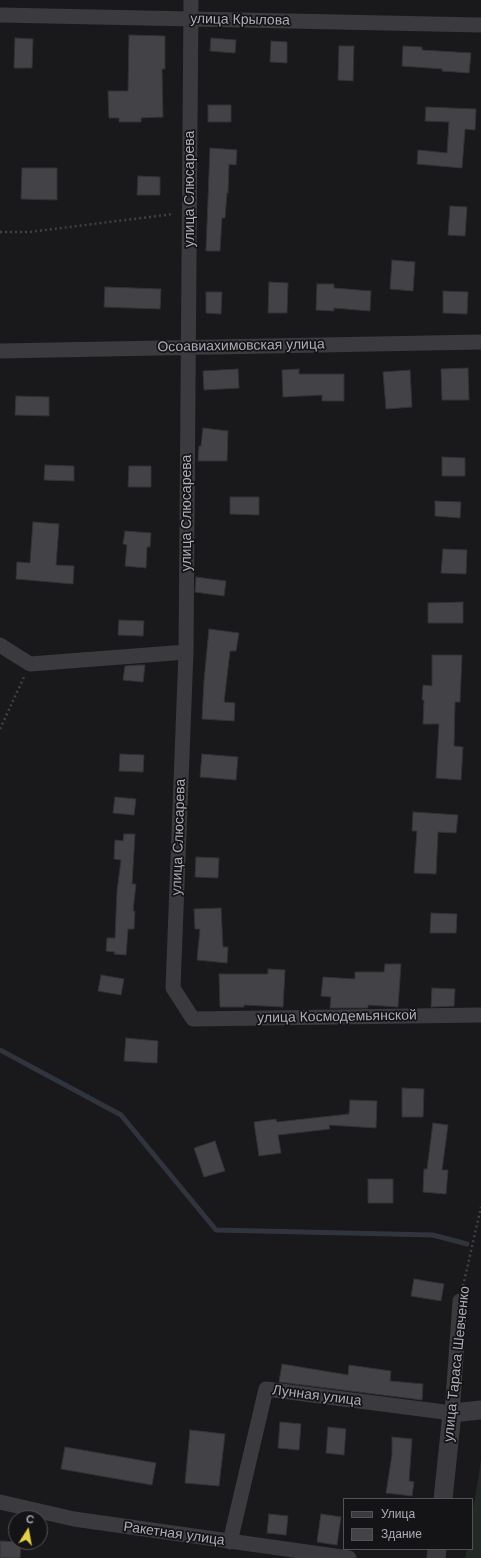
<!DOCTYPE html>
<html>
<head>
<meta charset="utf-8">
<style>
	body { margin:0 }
	#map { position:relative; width:481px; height:1558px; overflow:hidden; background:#19181a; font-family:Arial,sans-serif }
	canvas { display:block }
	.legend { position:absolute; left:343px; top:1498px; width:130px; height:52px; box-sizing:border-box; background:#141315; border:1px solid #515157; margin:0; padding:5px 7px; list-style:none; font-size:12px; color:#acadb9 }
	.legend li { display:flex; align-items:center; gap:8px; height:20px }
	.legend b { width:20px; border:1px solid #515157 }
	.north { position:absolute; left:8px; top:1510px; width:40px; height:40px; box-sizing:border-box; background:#141315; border:1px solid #515157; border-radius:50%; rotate:11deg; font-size:11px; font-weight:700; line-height:16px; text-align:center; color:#acadb9 }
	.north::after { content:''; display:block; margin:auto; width:14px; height:18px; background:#e4d047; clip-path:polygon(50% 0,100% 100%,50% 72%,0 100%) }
</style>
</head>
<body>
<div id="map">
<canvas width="481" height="1558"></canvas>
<ul class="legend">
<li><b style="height:5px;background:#3a3a3f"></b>Улица</li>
<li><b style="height:11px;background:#434247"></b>Здание</li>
</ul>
<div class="north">С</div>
</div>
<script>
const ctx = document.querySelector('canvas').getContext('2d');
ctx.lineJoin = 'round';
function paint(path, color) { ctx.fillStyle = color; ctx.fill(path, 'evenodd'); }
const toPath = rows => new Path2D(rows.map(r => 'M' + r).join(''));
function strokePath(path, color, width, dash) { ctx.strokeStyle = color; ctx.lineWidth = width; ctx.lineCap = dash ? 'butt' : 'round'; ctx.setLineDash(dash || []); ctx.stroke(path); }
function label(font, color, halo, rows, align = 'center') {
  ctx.font = font + ' Arial,sans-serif'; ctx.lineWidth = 3.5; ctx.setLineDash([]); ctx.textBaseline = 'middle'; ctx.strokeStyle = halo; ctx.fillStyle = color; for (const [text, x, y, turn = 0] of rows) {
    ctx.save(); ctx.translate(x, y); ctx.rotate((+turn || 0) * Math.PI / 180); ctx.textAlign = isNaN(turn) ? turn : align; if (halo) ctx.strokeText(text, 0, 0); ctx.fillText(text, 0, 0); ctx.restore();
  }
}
paint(toPath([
	[481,1460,481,1558,465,1558,467,1549,472,1549,472,1516]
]), '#232a25');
strokePath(toPath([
	[0,1050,121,1115,216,1230,433,1235,467,1244]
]), '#2f343d', 5);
const building = toPath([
	[129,35,165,36,165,69,162,69,163,117,141,118,141,122,119,122,119,118,109,118,108,91,128,91,129,35],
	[15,38,33,39,32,68,14,68,15,38],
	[211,38,236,40,235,53,210,51,211,38],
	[271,41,287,42,287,63,270,62,271,41],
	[339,46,354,46,353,81,338,80,339,46],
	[403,46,422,47,422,50,471,53,469,73,442,71,442,69,402,66,403,46],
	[208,105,231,105,231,122,208,122,208,105],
	[426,107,476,109,475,130,465,129,462,168,417,164,418,150,447,153,449,122,425,121,426,107],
	[210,148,237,150,236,165,229,164,228,193,227,193,225,218,222,218,220,251,206,251,210,148],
	[22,168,57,168,57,200,21,199,22,168],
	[138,176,160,177,160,195,137,195,138,176],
	[450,206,467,207,465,236,448,235,450,206],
	[392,260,415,262,413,291,390,289,392,260],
	[269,282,288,283,287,313,268,313,269,282],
	[317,284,334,284,334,288,371,291,370,311,334,308,334,311,316,310,317,284],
	[105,287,161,289,160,309,104,307,105,287],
	[443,291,468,292,467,314,443,313,443,291],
	[206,292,222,292,221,314,206,313,206,292],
	[468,368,469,400,442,400,441,369,468,368],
	[238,369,239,388,204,390,203,371,238,369],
	[299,369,299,374,344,374,344,401,322,401,322,395,283,397,282,370,299,369],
	[410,370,412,407,386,409,383,372,410,370],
	[16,396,49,397,49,416,15,415,16,396],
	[203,428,228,431,227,461,198,461,199,446,201,446,203,428],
	[442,457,465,458,465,476,442,476,442,457],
	[45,465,74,466,74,481,44,480,45,465],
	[129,466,151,466,151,487,128,487,129,466],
	[230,497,259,497,259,515,230,514,230,497],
	[435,501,461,502,460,518,435,516,435,501],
	[33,522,59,524,56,565,74,566,73,584,16,579,17,562,30,563,33,522],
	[125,531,151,533,150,547,147,547,146,568,125,566,127,545,123,544,125,531],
	[443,549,467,550,466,574,441,573,443,549],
	[196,577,226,581,224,596,195,592,196,577],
	[463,602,463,623,428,623,428,603,463,602],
	[119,620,144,621,143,636,118,635,119,620],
	[209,629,239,633,236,651,230,651,224,702,235,703,234,721,202,719,204,681,209,629],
	[432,655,462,655,460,702,455,702,454,746,463,747,461,780,436,778,439,724,423,724,424,700,422,700,423,685,432,686,432,655],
	[139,665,145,665,143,682,123,680,125,666,139,665],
	[120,754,144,755,143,772,119,771,120,754],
	[202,754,238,757,236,780,200,777,202,754],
	[115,797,136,799,134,815,113,813,115,797],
	[413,812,458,815,456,833,438,832,436,874,414,873,417,831,412,831,413,812],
	[124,834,135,834,132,884,136,884,133,911,135,911,134,929,128,929,126,955,114,954,115,952,106,951,107,938,115,938,117,891,121,860,114,859,115,840,123,841,124,834],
	[196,857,219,858,218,878,195,877,196,857],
	[221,908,223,947,228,947,227,963,197,960,200,929,195,929,194,909,221,908],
	[431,913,457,914,456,933,430,933,431,913],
	[385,964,401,964,398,1007,368,1005,368,1008,330,1008,331,997,321,996,323,977,355,979,355,972,384,972,385,964],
	[268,969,285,970,283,1007,244,1005,244,1007,220,1007,219,974,268,974,268,969],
	[101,975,124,979,121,995,98,991,101,975],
	[432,988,455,989,454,1006,431,1007,432,988],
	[126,1038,158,1041,157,1063,124,1061,126,1038],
	[402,1088,424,1089,423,1117,402,1117,402,1088],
	[350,1100,377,1101,376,1128,329,1125,330,1129,278,1135,281,1153,259,1156,254,1122,276,1119,277,1122,349,1114,350,1100],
	[433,1123,448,1125,442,1170,448,1170,446,1194,423,1192,424,1169,427,1169,433,1123],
	[215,1141,225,1171,204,1177,194,1148,215,1141],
	[368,1179,393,1179,393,1203,368,1203,368,1179],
	[414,1279,444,1284,441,1301,411,1296,414,1279],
	[282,1364,348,1375,349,1365,391,1371,390,1381,423,1384,422,1400,279,1382,282,1364],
	[280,1422,301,1424,299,1450,278,1448,280,1422],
	[328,1427,346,1429,344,1455,326,1453,328,1427],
	[190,1430,225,1434,219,1486,185,1483,190,1430],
	[392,1437,412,1439,409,1481,414,1482,412,1496,386,1493,392,1455,392,1437],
	[65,1447,156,1463,152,1485,61,1469,65,1447],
	[269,1514,288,1516,286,1535,267,1533,269,1514],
	[321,1514,341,1517,337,1545,317,1542,321,1514],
	[0,1541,21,1542,20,1558,0,1558,0,1541]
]);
paint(building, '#434247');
strokePath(building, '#333336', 1);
strokePath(toPath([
	[0,232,30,232,173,214],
	[0,729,24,677],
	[463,1286,481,1207]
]), '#404046', 2.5, [2, 3]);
strokePath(toPath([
	[191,0,186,652,173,988,193,1019,481,1015],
	[0,15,481,25],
	[0,351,481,342],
	[0,645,30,664,186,652],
	[0,1502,74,1519,349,1558],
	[230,1542,266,1389,452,1413,460,1301]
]), '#3a3a3f', 15);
strokePath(toPath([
	[443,1499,452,1413,481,1410],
	[436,1558,437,1549]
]), '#3a3a3f', 19);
label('14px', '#acadb9', '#141315', [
	["улица Крылова",240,20,1],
	["улица Слюсарева",190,189,-90],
	["Осоавиахимовская улица",241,346,-1],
	["улица Слюсарева",187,513,-90],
	["улица Слюсарева",179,837,-88],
	["улица Космодемьянской",337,1017,-1],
	["улица Тараса Шевченко",457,1364,-84],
	["Лунная улица",317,1396,7],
	["Ракетная улица",174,1534,8]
]);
</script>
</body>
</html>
